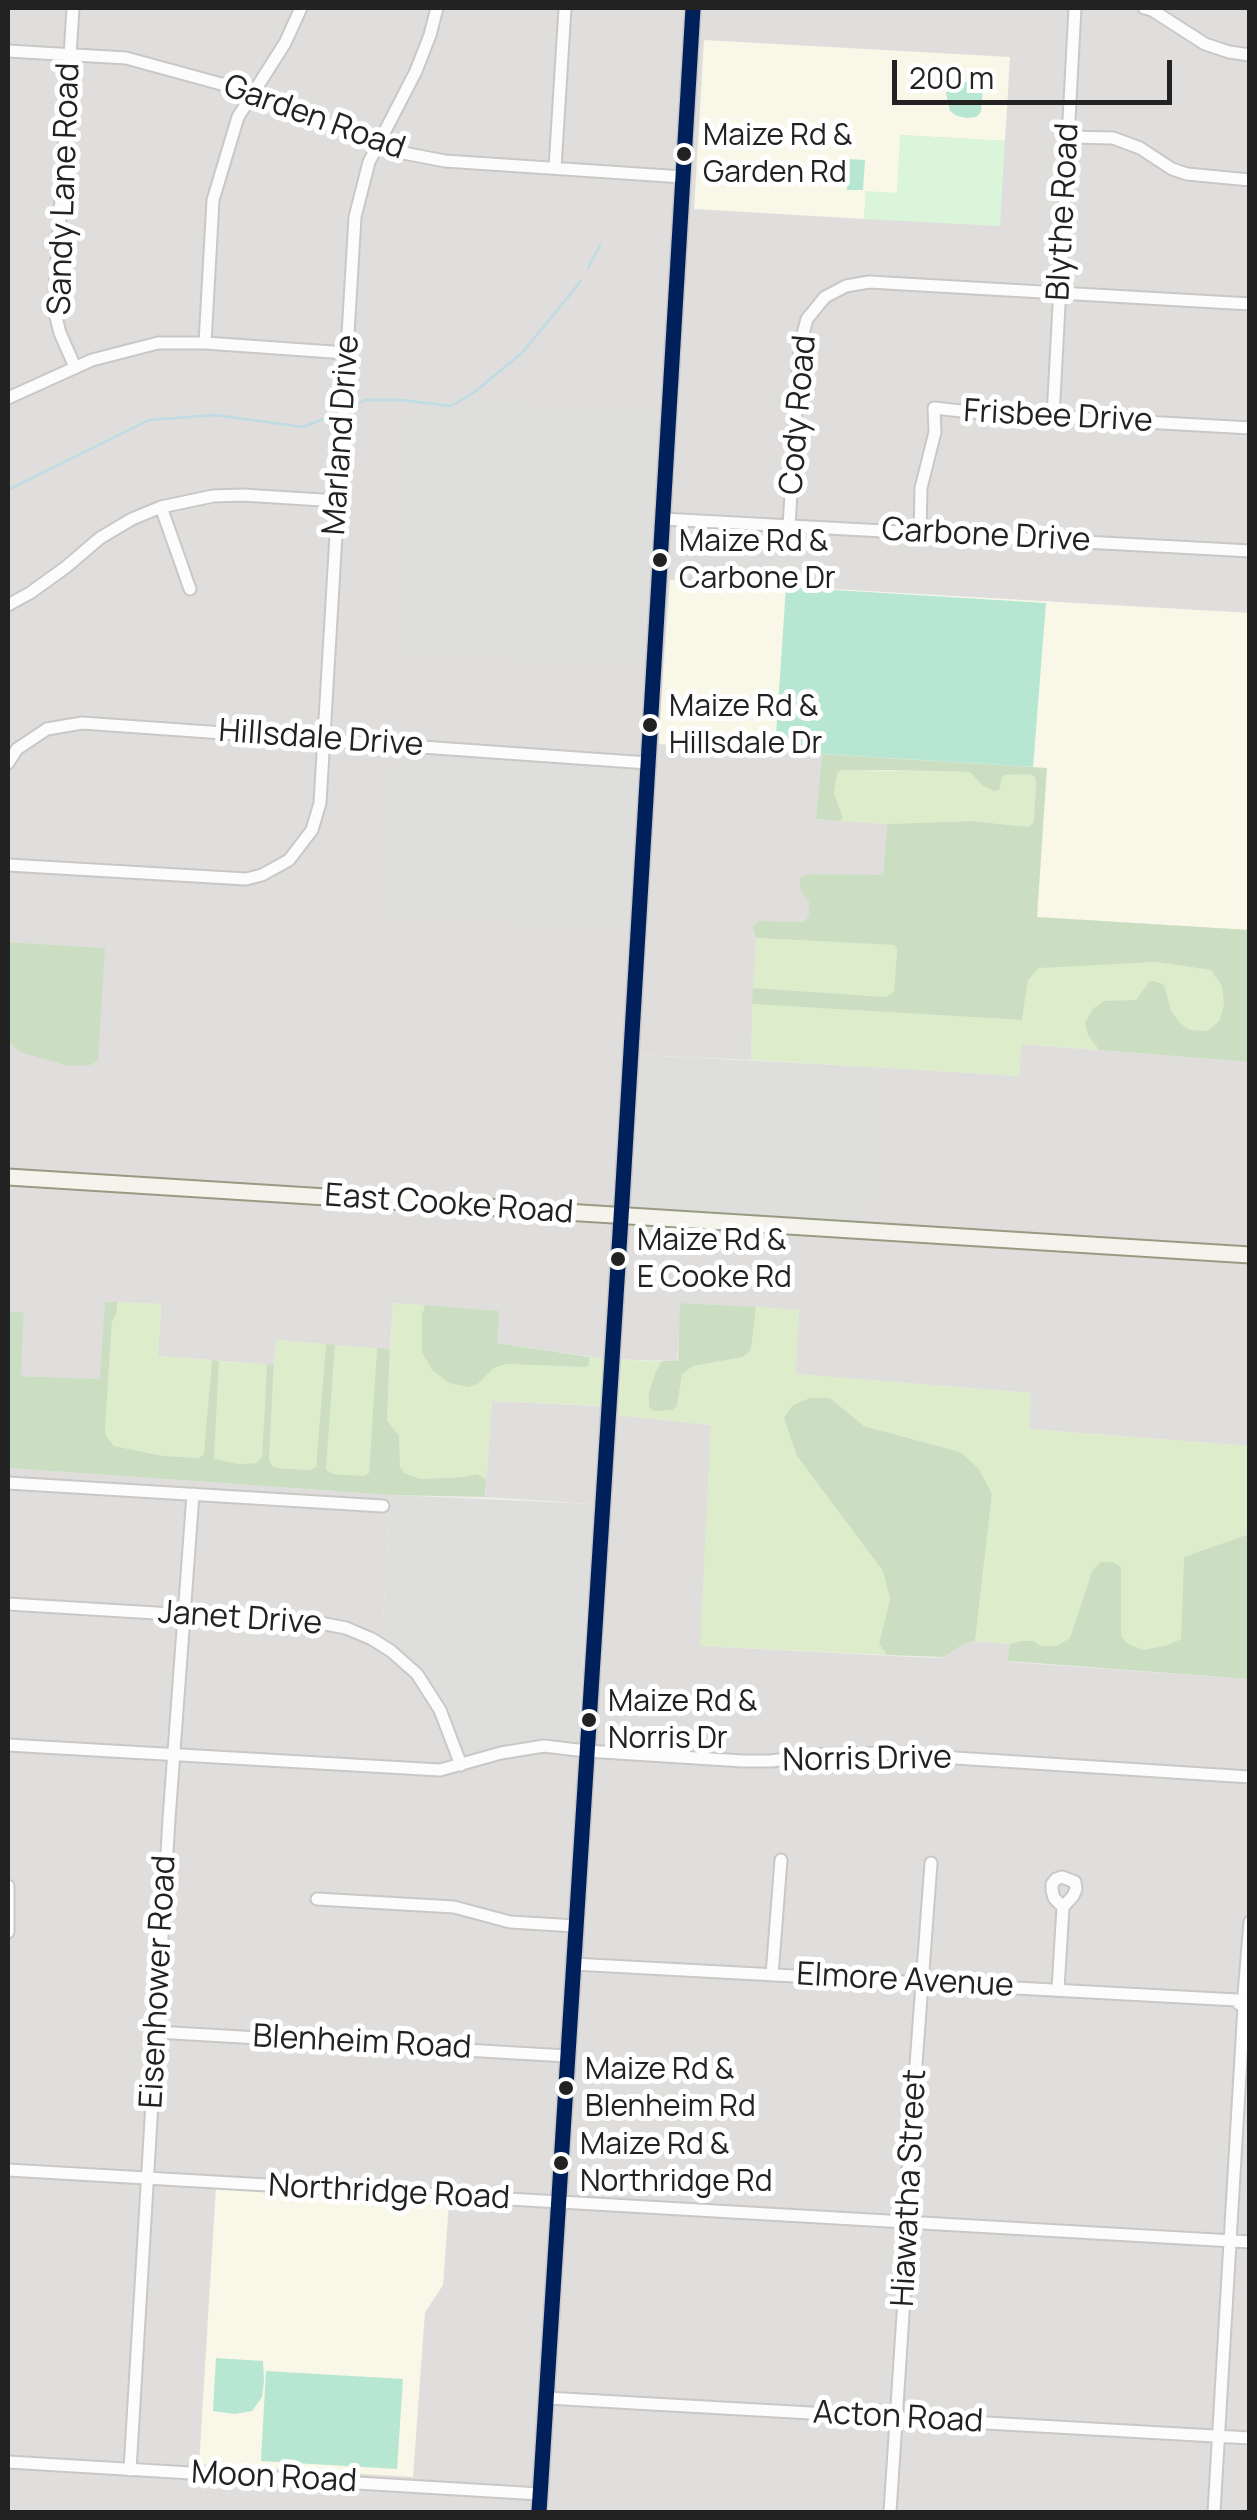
<!DOCTYPE html>
<html>
<head>
<meta charset="utf-8">
<style>
	body { margin:0 }
	#map { position:relative; width:1257px; height:2520px; overflow:hidden; background:#f0eeeb; font-family:Manrope,sans-serif }
	canvas { display:block }
	.frame { position:absolute; inset:0; border:10px solid #222; pointer-events:none }
	.scale { position:absolute; left:892px; top:60px; width:280px; height:45px; box-sizing:border-box; border:5px solid #222; border-top:0; padding-left:12px; font-size:30px; line-height:35px; white-space:nowrap; color:#222; -webkit-text-stroke:8px #fff; paint-order:stroke }
</style>
</head>
<body>
<div id="map">
<canvas width="1257" height="2520"></canvas>
<div class="frame"></div>
<div class="scale">200 m</div>
</div>
<script>
const ctx = document.querySelector('canvas').getContext('2d');
ctx.lineJoin = 'round';
function paint(path, color) { ctx.fillStyle = color; ctx.fill(path, 'evenodd'); }
const toPath = rows => new Path2D(rows.map(r => 'M' + r).join(''));
function strokePath(path, color, width, dash) { ctx.strokeStyle = color; ctx.lineWidth = width; ctx.lineCap = dash ? 'butt' : 'round'; ctx.setLineDash(dash || []); ctx.stroke(path); }
function label(font, color, halo, rows, align = 'center') {
  ctx.font = font + ' Manrope,sans-serif'; ctx.lineWidth = 10; ctx.setLineDash([]); ctx.textBaseline = 'middle'; ctx.strokeStyle = halo; ctx.fillStyle = color; for (const [text, x, y, turn = 0] of rows) {
    ctx.save(); ctx.translate(x, y); ctx.rotate((+turn || 0) * Math.PI / 180); ctx.textAlign = isNaN(turn) ? turn : align; if (halo) ctx.strokeText(text, 0, 0); ctx.fillText(text, 0, 0); ctx.restore();
  }
}
paint(toPath([
	[8,8,1249,8,1249,613,660,579,416,399,401,648,663,667,659,744,822,754,817,819,887,824,883,876,806,874,802,893,809,900,809,915,804,922,760,921,752,927,756,938,751,1060,638,1055,864,1224,875,1067,1019,1076,1021,1044,1249,1062,1249,1446,1029,1429,1030,1393,795,1374,799,1310,681,1303,677,1361,606,1359,497,1343,498,1311,393,1303,390,1350,276,1340,274,1365,158,1356,161,1304,106,1302,101,1379,21,1376,24,1312,8,1311,8,1042,20,1052,105,948,8,942],
	[492,1401,615,1407,616,1415,711,1425,701,1646,931,1658,943,1657,967,1642,975,1641,1010,1644,1009,1662,1249,1679,1249,2512,8,2512,8,1468,391,1495,382,1638,414,1661,436,1689,455,1728,579,1741,594,1504,485,1497],
	[449,2201,443,2285,425,2312]
]), '#dfdedc');
paint(toPath([
	[704,40,1010,57,1005,141,901,135,897,193,866,192,864,219,694,209],
	[670,580,1249,613,1249,930,1037,917,1046,768,659,744],
	[216,2187,449,2201,443,2285,425,2312,413,2477,199,2464]
]), '#f8f7e8');
paint(toPath([
	[415,399,669,416,660,580,670,580,663,667,401,649],
	[432,752,638,767,642,772,634,928,382,914,390,769],
	[638,1055,875,1067,865,1224,639,1207,632,1202,630,1194],
	[391,1495,594,1504,578,1744,536,1743,477,1754,469,1755,463,1752,447,1708,436,1689,414,1661,382,1638]
]), '#dededc');
paint(toPath([
	[841,770,971,772,983,785,1006,774,1029,774,1035,777,1036,781,1034,822,1028,827,972,821,887,824,840,821,843,818,834,793,837,773],
	[756,938,894,945,897,950,894,993,887,997,753,988],
	[1156,962,1211,970,1222,986,1224,1005,1219,1021,1207,1031,1190,1030,1180,1023,1171,1010,1164,985,1149,982,1136,1000,1126,1001,1088,1035,1099,1050,1022,1044,1019,1076,751,1060,752,1004,1022,1020,1028,980,1039,967],
	[117,1302,161,1304,158,1356,212,1360,205,1454,199,1458,163,1456,114,1446,106,1436,105,1428,112,1322,117,1312],
	[393,1303,425,1305,422,1315,479,1383,494,1368,507,1364,584,1367,589,1364,589,1357,606,1359,604,1406,492,1401,486,1479,475,1474,463,1477,421,1479,404,1473,399,1467,399,1436,387,1420],
	[756,1307,799,1310,796,1374,1031,1393,1029,1429,1249,1446,1249,1534,1184,1557,1181,1639,1168,1645,1143,1650,1128,1645,1121,1636,1121,1567,1113,1562,1092,1571,1070,1638,1056,1646,1040,1646,1034,1641,1020,1641,1010,1644,975,1641,992,1494,960,1452,864,1426,830,1398,793,1405,785,1418,797,1456,883,1571,890,1599,879,1644,887,1655,700,1646,711,1425,615,1415,618,1360,662,1361,656,1371,649,1392,649,1406,677,1406,682,1374,693,1366,743,1357,751,1350],
	[276,1340,326,1344,316,1467,310,1470,277,1468,272,1466,269,1459],
	[335,1345,377,1348,369,1473,366,1476,333,1474,326,1470],
	[219,1361,267,1364,262,1458,256,1463,238,1464,214,1460]
]), '#ddeccb');
paint(toPath([
	[822,754,1047,768,1037,917,1249,930,1249,1062,1099,1050,1088,1035,1085,1022,1094,1008,1104,1001,1136,1000,1149,982,1154,981,1164,985,1171,1010,1180,1023,1190,1030,1207,1031,1219,1021,1224,1005,1222,986,1211,970,1156,962,1039,968,1028,980,1022,1020,752,1004,753,988,886,997,894,992,897,950,894,945,756,938,752,927,760,921,804,922,809,915,809,901,802,893,799,879,806,874,883,875,887,824,972,821,1028,827,1034,822,1036,781,1035,777,1029,774,1006,775,1002,777,999,790,994,791,983,786,970,772,890,770,841,770,837,774,834,793,843,818,840,821,816,819],
	[8,942,105,948,98,1060,91,1065,69,1066,20,1052,8,1042],
	[105,1302,117,1302,117,1312,112,1322,105,1428,106,1436,114,1446,163,1456,199,1458,204,1454,212,1360,219,1361,214,1459,238,1464,256,1463,262,1458,267,1364,274,1365,269,1459,272,1466,277,1468,310,1470,316,1467,326,1344,335,1345,326,1470,333,1474,365,1476,369,1473,377,1348,390,1350,387,1420,399,1436,400,1467,404,1473,421,1479,463,1477,476,1474,486,1479,485,1497,391,1495,8,1468,8,1311,24,1312,21,1376,100,1379],
	[680,1303,756,1307,751,1350,743,1357,693,1366,682,1374,677,1406,672,1410,654,1411,649,1407,649,1392,656,1371,662,1361,678,1361],
	[425,1305,499,1311,497,1343,589,1357,589,1365,584,1367,507,1364,494,1368,479,1383,469,1387,449,1383,432,1370,422,1352,422,1315],
	[810,1398,830,1398,864,1426,960,1452,978,1468,992,1494,975,1641,967,1642,943,1657,887,1655,879,1644,890,1599,883,1571,797,1456,784,1418,793,1405],
	[1249,1534,1249,1679,1008,1661,1010,1644,1020,1641,1034,1641,1040,1646,1056,1646,1070,1638,1092,1571,1101,1562,1113,1562,1121,1567,1121,1636,1128,1644,1143,1650,1168,1645,1181,1639,1184,1557]
]), '#cbdec1');
paint(toPath([
	[900,135,1005,141,1000,226,864,219,866,191,897,193]
]), '#daf5da');
paint(toPath([
	[982,79,987,83,983,86,981,112,976,117,967,118,957,116,950,111,946,93,953,82,978,82],
	[848,159,865,160,863,190,847,190],
	[786,587,1046,603,1033,767,775,751],
	[216,2358,263,2361,264,2381,262,2397,252,2411,235,2414,213,2411],
	[266,2371,403,2379,397,2469,261,2461]
]), '#b7e6d2');
strokePath(toPath([
	[588,268,600,245],
	[351,407,365,400,401,400,451,406,472,394,522,353,581,281],
	[8,490,149,420,215,415,303,427,336,414]
]), '#bfdbe3', 2.5);
const minor = toPath([
	[73,8,54,309,60,333,75,367],
	[1144,8,1152,10,1205,44,1229,52,1250,55],
	[8,51,126,58,236,88,398,152,445,161,683,177],
	[1068,137,1113,138,1140,148,1172,169,1187,174,1250,180],
	[555,168,565,8],
	[205,343,213,200,238,117,285,43,301,8],
	[8,398,92,360,158,343,205,343,347,353],
	[1053,417,1075,8],
	[161,507,190,589],
	[663,519,1250,551],
	[789,526,800,345,807,319,825,297,846,286,869,282,1250,304],
	[920,533,921,488,935,432,934,408,970,412,1250,428],
	[8,605,30,593,66,567,100,538,132,519,161,507,213,496,243,495,338,501],
	[8,763,17,749,47,729,82,723,648,763],
	[8,865,246,879,262,875,289,860,312,830,320,803,355,217,369,162,416,71,430,35,437,8],
	[8,1483,383,1506],
	[8,1604,320,1623,346,1628,372,1639,391,1651,417,1674,440,1710,461,1765],
	[8,1745,440,1770,501,1753,544,1746,586,1751,743,1761,771,1761,817,1755,878,1753,1250,1777],
	[8,1886,8,1932],
	[317,1899,454,1907,510,1922,576,1926],
	[573,1964,1237,2000,1239,2004,1244,2006,1250,2001],
	[772,1975,781,1860],
	[1058,1989,1063,1907,1073,1896,1076,1889,1075,1882,1062,1877,1056,1879,1052,1884,1052,1890,1054,1898,1063,1907],
	[1244,1994,1250,1922],
	[156,2032,567,2056],
	[8,2170,1250,2242],
	[547,2398,1250,2438],
	[8,2462,540,2494],
	[130,2470,169,1819,193,1494],
	[890,2512,905,2284,908,2172,931,1863],
	[1214,2512,1244,2006]
]);
const tertiary = toPath([
	[539,2512,622,1202,693,8]
]);
const secondary = toPath([
	[8,1177,1250,1255]
]);
strokePath(minor, '#c9c8c7', 15);
strokePath(tertiary, '#c9c8c7', 18);
strokePath(secondary, '#999a82', 19);
strokePath(minor, '#fdfcfc', 11);
strokePath(tertiary, '#fdfcfc', 14);
strokePath(secondary, '#f4f4ed', 15);
strokePath(toPath([
	[539,2512,622,1202,693,8]
]), '#00205b', 15);
for (const [x, y, r, color] of [
	[684,154,9,"#222"],
	[660,560,9,"#222"],
	[650,725,9,"#222"],
	[618,1259,9,"#222"],
	[589,1720,9,"#222"],
	[566,2088,9,"#222"],
	[561,2163,9,"#222"]
]) { const dot = new Path2D(); dot.arc(x, y, r, 0, 2 * Math.PI); ctx.fillStyle = color; ctx.fill(dot); strokePath(dot, '#fff', 4); }
label('30px', '#222', '#fff', [
	["Maize Rd &",703,137],
	["Garden Rd",703,174],
	["Maize Rd &",679,543],
	["Carbone Dr",679,580],
	["Maize Rd &",669,708],
	["Hillsdale Dr",669,745],
	["Maize Rd &",637,1242],
	["E Cooke Rd",637,1279],
	["Maize Rd &",608,1703],
	["Norris Dr",608,1740],
	["Maize Rd &",585,2071],
	["Blenheim Rd",585,2108],
	["Maize Rd &",580,2146],
	["Northridge Rd",580,2183]
], 'left');
label('32px', '#222', '#fff', [
	["Garden Road",314,118,20],
	["Sandy Lane Road",65,189,-88],
	["Blythe Road",1064,212,-87],
	["Cody Road",799,415,-85],
	["Frisbee Drive",1058,417,3],
	["Marland Drive",342,435,-86],
	["Carbone Drive",986,536,3],
	["Hillsdale Drive",321,739,4],
	["East Cooke Road",449,1205,4],
	["Janet Drive",240,1619,4],
	["Norris Drive",867,1760,-1],
	["Elmore Avenue",905,1981,3],
	["Eisenhower Road",159,1982,-87],
	["Blenheim Road",362,2043,3],
	["Hiawatha Street",910,2188,-87],
	["Northridge Road",389,2193,3],
	["Acton Road",898,2418,3],
	["Moon Road",274,2478,3]
]);
</script>
</body>
</html>
